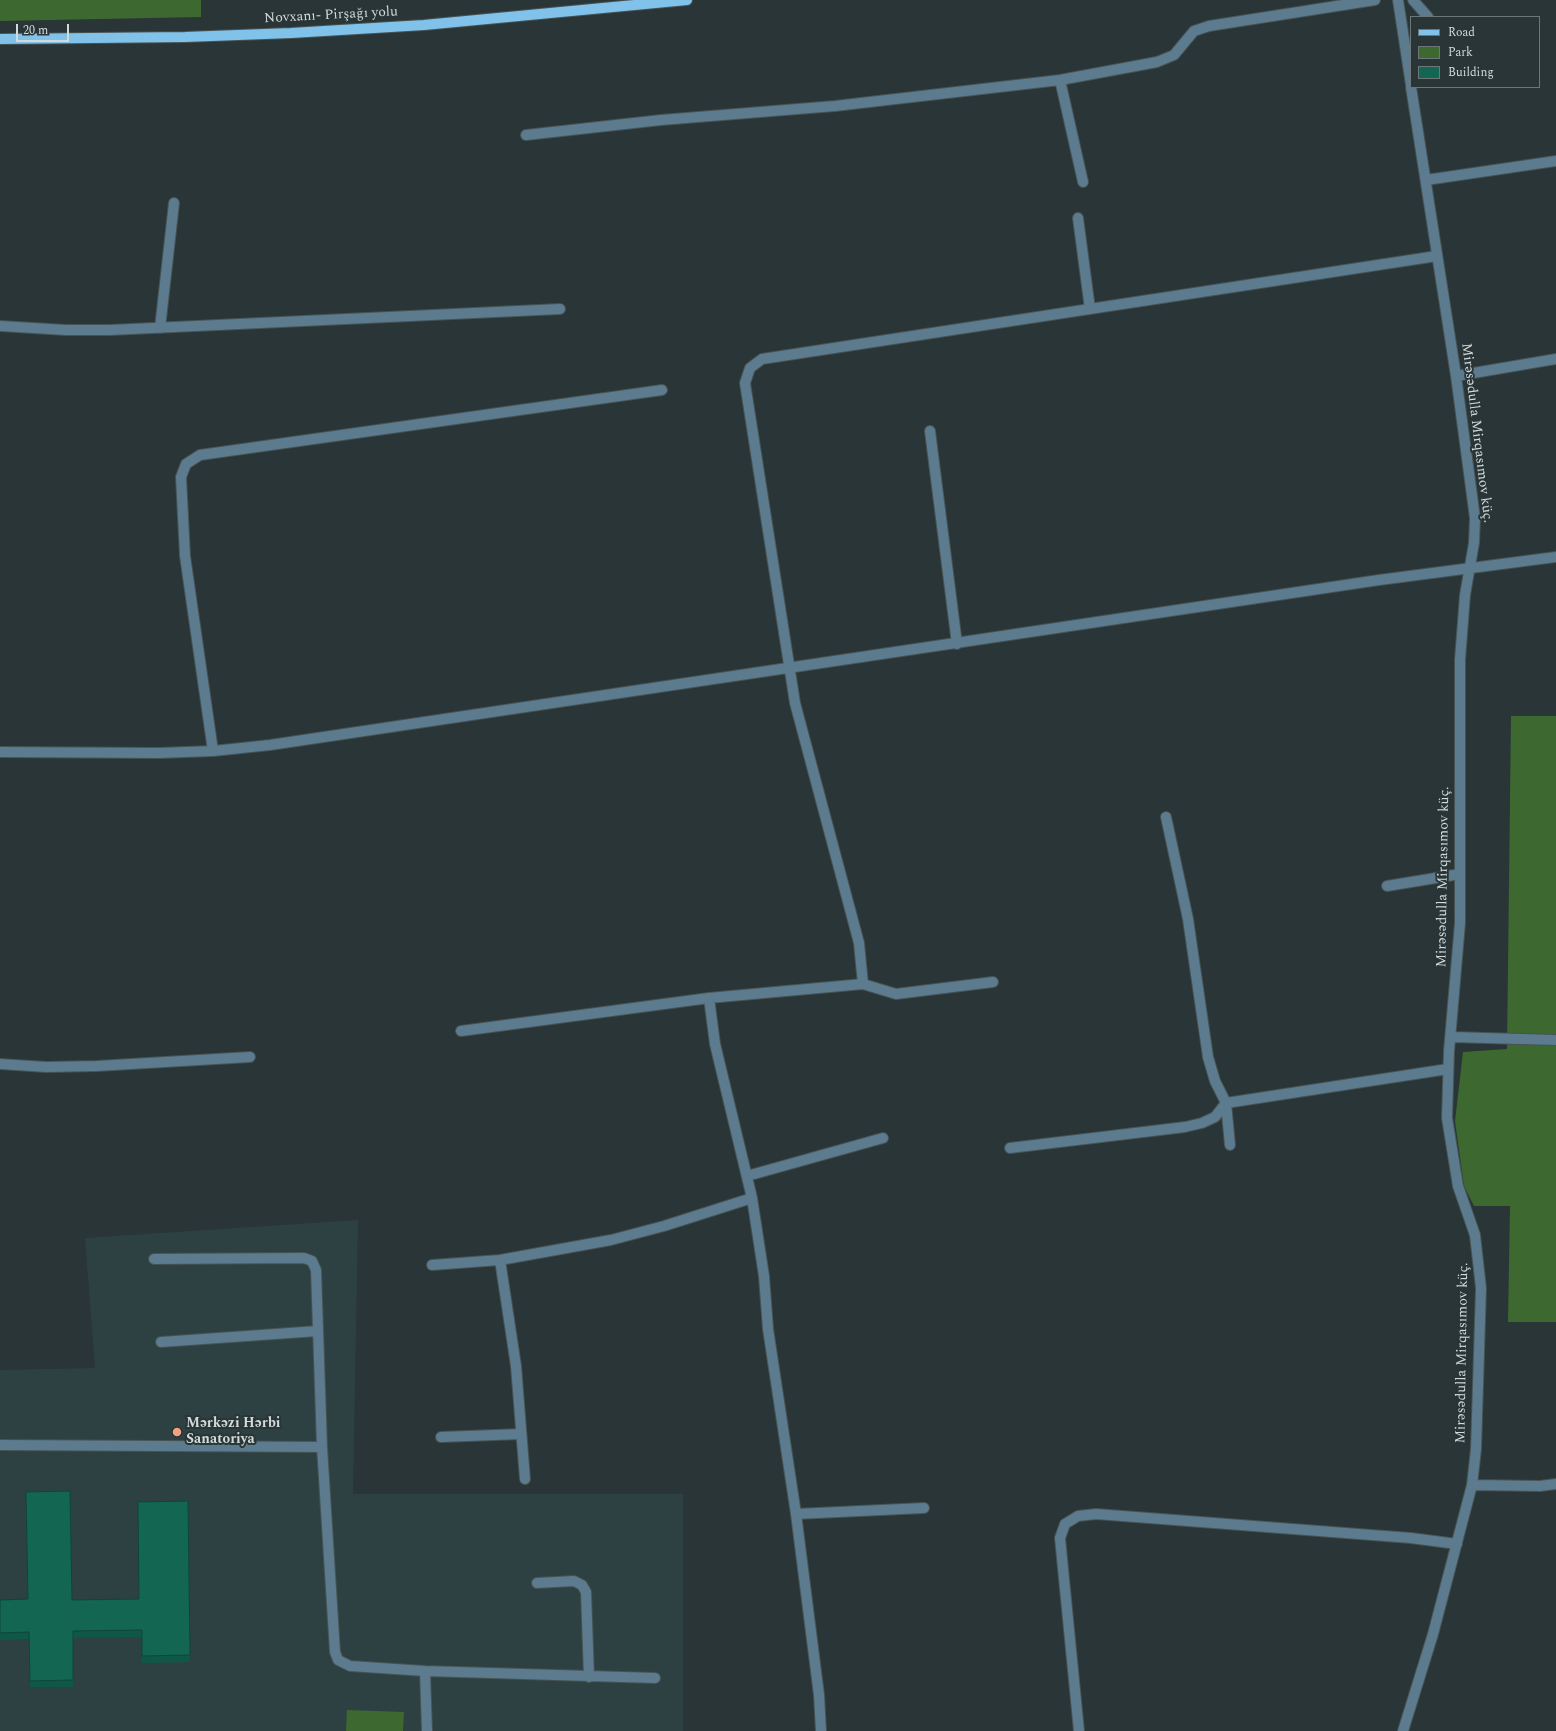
<!DOCTYPE html>
<html>
<head>
<meta charset="utf-8">
<style>
	body { margin:0 }
	#map { position:relative; width:1556px; height:1731px; overflow:hidden; background:#293536; font-family:Spectral,serif }
	canvas { display:block }
	.legend { position:absolute; left:1410px; top:16px; width:130px; height:72px; box-sizing:border-box; background:#293536; border:1px solid #6d7778; margin:0; padding:5px 7px; list-style:none; font-size:12px; color:#d2dada }
	.legend li { display:flex; align-items:center; gap:8px; height:20px }
	.legend b { width:20px; border:1px solid #6d7778 }
	.scale { position:absolute; left:16px; top:24px; width:53px; height:18px; box-sizing:border-box; border:2px solid #d2dada; border-top:0; padding-left:5px; font-size:12px; line-height:14px; white-space:nowrap; color:#d2dada; -webkit-text-stroke:3px #293536; paint-order:stroke }
</style>
</head>
<body>
<div id="map">
<canvas width="1556" height="1731"></canvas>
<ul class="legend">
<li><b style="height:5px;background:#81c2ea"></b>Road</li>
<li><b style="height:11px;background:#3d6930"></b>Park</li>
<li><b style="height:11px;background:#136651"></b>Building</li>
</ul>
<div class="scale">20 m</div>
</div>
<script>
const ctx = document.querySelector('canvas').getContext('2d');
ctx.lineJoin = 'round';
function paint(path, color) { ctx.fillStyle = color; ctx.fill(path, 'evenodd'); }
const toPath = rows => new Path2D(rows.map(r => 'M' + r).join(''));
function strokePath(path, color, width, dash) { ctx.strokeStyle = color; ctx.lineWidth = width; ctx.lineCap = dash ? 'butt' : 'round'; ctx.setLineDash(dash || []); ctx.stroke(path); }
function label(font, color, halo, rows, align = 'center') {
  ctx.font = font + ' Spectral,serif'; ctx.lineWidth = 4; ctx.setLineDash([]); ctx.textBaseline = 'middle'; ctx.strokeStyle = halo; ctx.fillStyle = color; for (const [text, x, y, turn = 0] of rows) {
    ctx.save(); ctx.translate(x, y); ctx.rotate((+turn || 0) * Math.PI / 180); ctx.textAlign = isNaN(turn) ? turn : align; if (halo) ctx.strokeText(text, 0, 0); ctx.fillText(text, 0, 0); ctx.restore();
  }
}
paint(toPath([
	[358,1220,353,1494,683,1494,683,1731,0,1731,0,1370,95,1368,85,1238]
]), '#2d4143');
paint(toPath([
	[0,0,201,0,201,17,0,21],
	[1511,716,1556,716,1556,1322,1508,1322,1510,1206,1474,1206,1464,1186,1455,1121,1463,1052,1507,1049],
	[347,1710,404,1712,403,1731,346,1731]
]), '#3d6930');
const minor = toPath([
	[1398,0,1411,85],
	[1413,0,1428,17],
	[1060,80,1083,182],
	[526,135,661,120,835,106,1060,80,1157,62,1174,55,1194,31,1209,26,1375,0],
	[1426,180,1556,161],
	[1078,218,1090,309],
	[0,326,66,330,110,330,560,309],
	[160,328,174,203],
	[1456,376,1556,359],
	[930,431,957,644],
	[213,751,185,556,181,477,186,464,200,455,662,390],
	[0,752,159,753,213,751,270,745,1379,580,1556,557],
	[1166,817,1188,919,1208,1057,1215,1081,1226,1103,1230,1145],
	[1387,886,1460,874],
	[863,984,859,943,795,703,745,383,750,368,762,359,1437,256],
	[709,998,715,1044,752,1198,764,1276,768,1329,796,1514,819,1695,821,1731],
	[461,1031,709,998,863,984,896,994,993,982],
	[1451,1037,1556,1040],
	[0,1064,46,1067,97,1066,250,1057],
	[1010,1148,1185,1127,1202,1123,1215,1117,1226,1103,1448,1069],
	[747,1176,883,1138],
	[154,1259,304,1258,312,1261,316,1270,322,1447,335,1652,338,1660,350,1666,425,1671,655,1678],
	[432,1265,500,1260],
	[161,1342,318,1331],
	[441,1437,521,1434],
	[0,1445,322,1447],
	[525,1479,516,1366,500,1260,611,1240,664,1226,752,1198],
	[1472,1485,1540,1486,1556,1484],
	[796,1514,924,1508],
	[537,1583,574,1581,582,1585,586,1592,589,1677],
	[425,1671,427,1731],
	[1079,1731,1060,1538,1065,1524,1078,1516,1096,1514,1411,1538,1457,1544],
	[1403,1731,1433,1634,1472,1485,1476,1449,1481,1288,1475,1235,1458,1186,1447,1118,1449,1051,1460,923,1460,660,1465,595,1474,543,1475,518,1456,376,1411,87]
]);
const major = toPath([
	[0,39,185,37,291,33,424,25,687,0]
]);
strokePath(minor, '#475354', 12);
strokePath(major, '#475354', 12);
strokePath(minor, '#5c7b8e', 10);
strokePath(major, '#81c2ea', 10);
paint(toPath([
	[188,1501,190,1662,142,1663,142,1637,73,1638,73,1687,30,1687,29,1639,0,1640,0,1600,72,1600,139,1599]
]), '#105846');
const building = toPath([
	[70,1491,72,1600,139,1599,138,1502,188,1501,190,1655,142,1656,142,1630,73,1631,73,1680,30,1681,29,1632,0,1633,0,1600,28,1599,26,1492,70,1491]
]);
paint(building, '#136651');
strokePath(building, '#0d4739', 1);
for (const [x, y, r, color] of [
	[177,1432,5,"#f2a081"]
]) { const dot = new Path2D(); dot.arc(x, y, r, 0, 2 * Math.PI); ctx.fillStyle = color; ctx.fill(dot); strokePath(dot, '#293536', 1.5); }
label('14px', '#d2dada', '#293536', [
	["Novxanı- Pirşağı yolu",331,16,-3],
	["Mirəsədulla Mirqasımov küç.",1476,433,83],
	["Mirəsədulla Mirqasımov küç.",1444,877,-89],
	["Mirəsədulla Mirqasımov küç.",1463,1353,-89]
]);
label('bold 14px', '#d2dada', '#293536', [
	["Mərkəzi Hərbi",186,1424],
	["Sanatoriya",186,1440]
], 'left');
</script>
</body>
</html>
